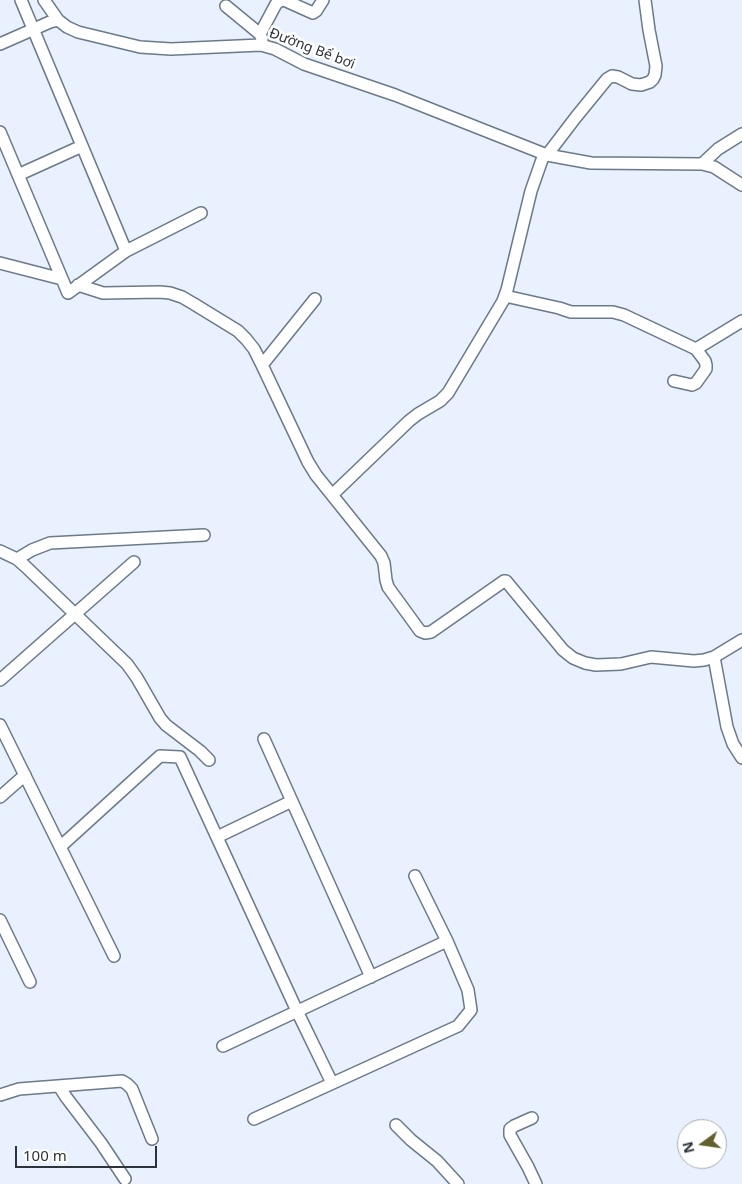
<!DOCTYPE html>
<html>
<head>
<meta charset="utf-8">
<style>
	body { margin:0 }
	#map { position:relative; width:742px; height:1184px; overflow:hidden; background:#e8f1fd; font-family:"Noto Sans",sans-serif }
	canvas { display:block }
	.north { position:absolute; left:677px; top:1119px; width:50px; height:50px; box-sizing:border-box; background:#fff; border:1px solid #abadb0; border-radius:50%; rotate:256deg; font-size:14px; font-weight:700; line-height:20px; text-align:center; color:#2d333a }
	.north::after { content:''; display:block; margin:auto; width:18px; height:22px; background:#62602d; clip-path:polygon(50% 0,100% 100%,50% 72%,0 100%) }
	.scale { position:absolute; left:15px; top:1146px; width:142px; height:22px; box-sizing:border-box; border:2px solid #2d333a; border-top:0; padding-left:6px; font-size:15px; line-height:18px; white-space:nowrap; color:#2d333a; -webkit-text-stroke:4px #fff; paint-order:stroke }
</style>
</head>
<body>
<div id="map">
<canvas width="742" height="1184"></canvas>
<div class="north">N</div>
<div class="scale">100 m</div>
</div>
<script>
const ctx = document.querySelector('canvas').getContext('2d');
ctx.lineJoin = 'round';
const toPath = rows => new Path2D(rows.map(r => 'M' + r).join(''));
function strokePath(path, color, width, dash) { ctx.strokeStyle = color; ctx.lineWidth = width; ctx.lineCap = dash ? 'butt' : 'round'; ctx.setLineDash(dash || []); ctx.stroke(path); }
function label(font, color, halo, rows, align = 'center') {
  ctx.font = font + ' "Noto Sans",sans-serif'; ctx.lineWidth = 5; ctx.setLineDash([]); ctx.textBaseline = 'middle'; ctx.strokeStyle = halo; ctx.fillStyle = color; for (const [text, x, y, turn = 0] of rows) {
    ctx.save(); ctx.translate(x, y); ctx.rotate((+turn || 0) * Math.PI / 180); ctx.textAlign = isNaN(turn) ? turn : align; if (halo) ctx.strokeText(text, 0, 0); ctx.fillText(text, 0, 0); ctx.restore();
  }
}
const minor = toPath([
	[21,0,126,251],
	[44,0,58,20],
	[284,0,313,13,316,11,323,0],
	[226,6,260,34,262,39,261,45],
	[260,34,276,4,281,0],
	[0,44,50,22,58,20,67,27,78,32,140,47,171,49,261,45,275,49,304,64,395,95,547,155,591,163,702,164,714,167,742,185],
	[0,132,68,293,126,251,201,213],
	[547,155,576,117,607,79,612,76,618,77,632,84,641,85,650,82,653,79,655,75,656,66,649,30,645,0],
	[702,164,718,149,742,134],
	[18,175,82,146],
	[0,263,62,279],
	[78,285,103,293,160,292,170,293,182,297,194,304,238,331,246,339,254,349,262,365,308,462,316,475,381,556,384,563,386,580,388,587,420,631,425,633,431,632,504,581,506,581,563,650,573,658,585,663,596,665,621,664,651,657,694,661,704,660,714,657,742,640],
	[505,296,559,308,571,312,613,312,624,315,696,349],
	[262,365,315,299],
	[674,381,692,385,696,383,706,369,706,365,705,361,696,349,742,321],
	[332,495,409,421,418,414,440,401,448,393,503,301,507,290,531,191,544,154],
	[0,551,17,559,25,566,127,664,137,678,160,718,166,725,200,751,209,760],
	[17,559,32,550,50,543,204,535],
	[714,657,727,727,733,744,742,758],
	[0,680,134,562],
	[0,725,114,956],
	[264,739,371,977],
	[0,797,25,775],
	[217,837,292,801],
	[60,847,160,756,180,757,297,1011,332,1083],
	[0,920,30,982],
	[223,1046,447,941],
	[59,1086,66,1097,101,1143,125,1179],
	[0,1095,19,1089,122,1081,127,1084,132,1089,152,1139],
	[532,1118,514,1126,510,1129,510,1135,528,1167,536,1184],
	[254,1119,458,1026,471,1010,468,990,447,941,415,876],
	[396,1125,411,1140,437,1161,458,1184]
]);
strokePath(minor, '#6b798a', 14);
strokePath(minor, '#fff', 11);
label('14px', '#2d333a', '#fff', [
	["Đường Bể bơi",312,49,21]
]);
</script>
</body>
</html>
